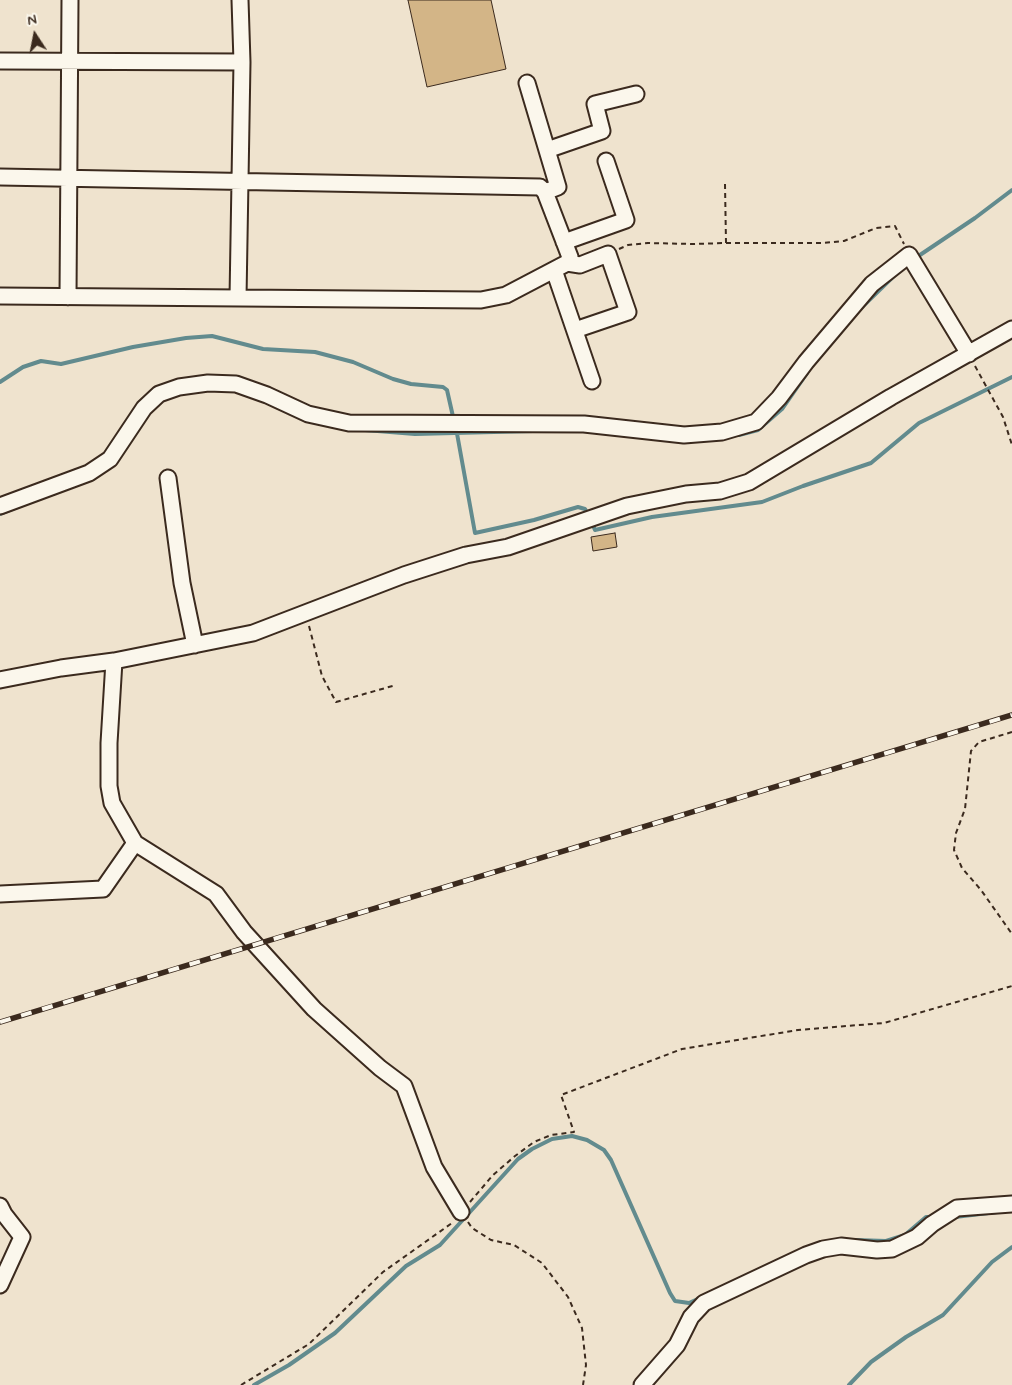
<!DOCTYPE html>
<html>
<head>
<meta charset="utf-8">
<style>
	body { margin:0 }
	#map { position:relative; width:1012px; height:1385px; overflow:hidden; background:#efe3ce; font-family:Mynerve,sans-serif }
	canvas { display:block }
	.north { position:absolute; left:10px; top:10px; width:50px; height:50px; -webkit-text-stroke:4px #fbf7ec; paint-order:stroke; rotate:349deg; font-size:14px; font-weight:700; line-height:20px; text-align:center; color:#3b2a1e }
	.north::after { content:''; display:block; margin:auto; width:18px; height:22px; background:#3b2a1e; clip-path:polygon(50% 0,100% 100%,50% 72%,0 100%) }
</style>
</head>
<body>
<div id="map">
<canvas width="1012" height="1385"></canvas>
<div class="north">N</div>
</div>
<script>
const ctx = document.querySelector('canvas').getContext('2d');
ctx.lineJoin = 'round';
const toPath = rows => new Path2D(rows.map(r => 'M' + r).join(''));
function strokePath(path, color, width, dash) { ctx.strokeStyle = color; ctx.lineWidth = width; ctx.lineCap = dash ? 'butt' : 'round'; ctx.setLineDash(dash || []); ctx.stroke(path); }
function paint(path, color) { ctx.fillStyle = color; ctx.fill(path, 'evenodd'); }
strokePath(toPath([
	[914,259,975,218,1012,190],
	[859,310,897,273],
	[0,382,23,367,41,361,61,364,133,347,186,338,212,336,263,349,315,352,353,362,393,379,411,384,443,387,447,390,454,421],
	[456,428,475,533,534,520,578,507,585,509,588,515],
	[365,430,415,434,533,431],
	[739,435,758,430,782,409,807,373],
	[0,514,28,503],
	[591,521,595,530,652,517,762,502,803,486,871,463,919,423,1012,377],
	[955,1217,997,1212],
	[855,1240,886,1241,905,1235,926,1217,933,1217],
	[254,1385,289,1365,335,1333,406,1266,440,1245,518,1159,532,1149,552,1139,572,1136,587,1140,604,1150,611,1160,670,1293,675,1301,689,1303,700,1298],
	[849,1385,871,1362,906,1337,943,1315,992,1262,1012,1247]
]), '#628b8e', 4);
const building = toPath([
	[408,0,491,0,506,69,427,87,408,0],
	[615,533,617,547,593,551,591,537,615,533]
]);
paint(building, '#d3b587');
strokePath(building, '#3b2a1e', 1);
const minor = toPath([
	[0,61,242,62],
	[527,83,558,187,545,192],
	[547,150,602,131,595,104,636,94],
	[0,177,540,187,545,192,570,257,567,263],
	[564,242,626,220,606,161],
	[554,270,592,381],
	[0,296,481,300,506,295,567,263,580,265,608,254,628,312,575,330],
	[68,297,70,0],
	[238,298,242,62,240,0],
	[168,478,182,583,195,645],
	[0,506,89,473,110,459,144,408,159,394,179,387,208,383,236,384,267,395,308,414,349,423,584,424,684,435,722,432,756,422,779,398,806,362,872,284,909,255,969,354],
	[114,661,109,743,109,786,112,803,135,843,216,894,244,932,314,1009,380,1068,404,1086,434,1167,461,1212],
	[0,680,61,668,114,661,253,633,404,575,466,555,508,547,627,506,686,494,720,491,749,482,891,397,1012,329],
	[0,894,103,889,135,843],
	[0,1206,4,1214,22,1237,0,1285],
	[642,1385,677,1345,691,1317,704,1303,806,1255,823,1249,841,1246,877,1250,892,1249,917,1237,932,1224,957,1208,1012,1204]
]);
strokePath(minor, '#3b2a1e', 19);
strokePath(toPath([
	[726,243,823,243,844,241,876,228,895,226,904,244],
	[619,249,628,245,648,243,692,244,726,243,725,184],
	[975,366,1003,417,1012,445],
	[309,626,322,676,336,702,396,685],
	[1012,732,979,742,971,751,965,809,956,833,954,850,962,868,981,890,1012,934],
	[470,1202,493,1175,515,1156,534,1142,551,1135,574,1132,561,1095,682,1049,798,1030,884,1023,1012,986],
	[468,1222,472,1228,491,1240,514,1245,542,1263,568,1297,582,1328,586,1365,583,1385],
	[241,1385,309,1344,383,1272,452,1223]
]), '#3b2a1e', 2, [5, 4]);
strokePath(minor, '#fbf7ec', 15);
const rail = toPath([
	[0,1022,1012,715]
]);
strokePath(rail, '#3b2a1e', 5.5);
strokePath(rail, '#fbf7ec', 4, [11]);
</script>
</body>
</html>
